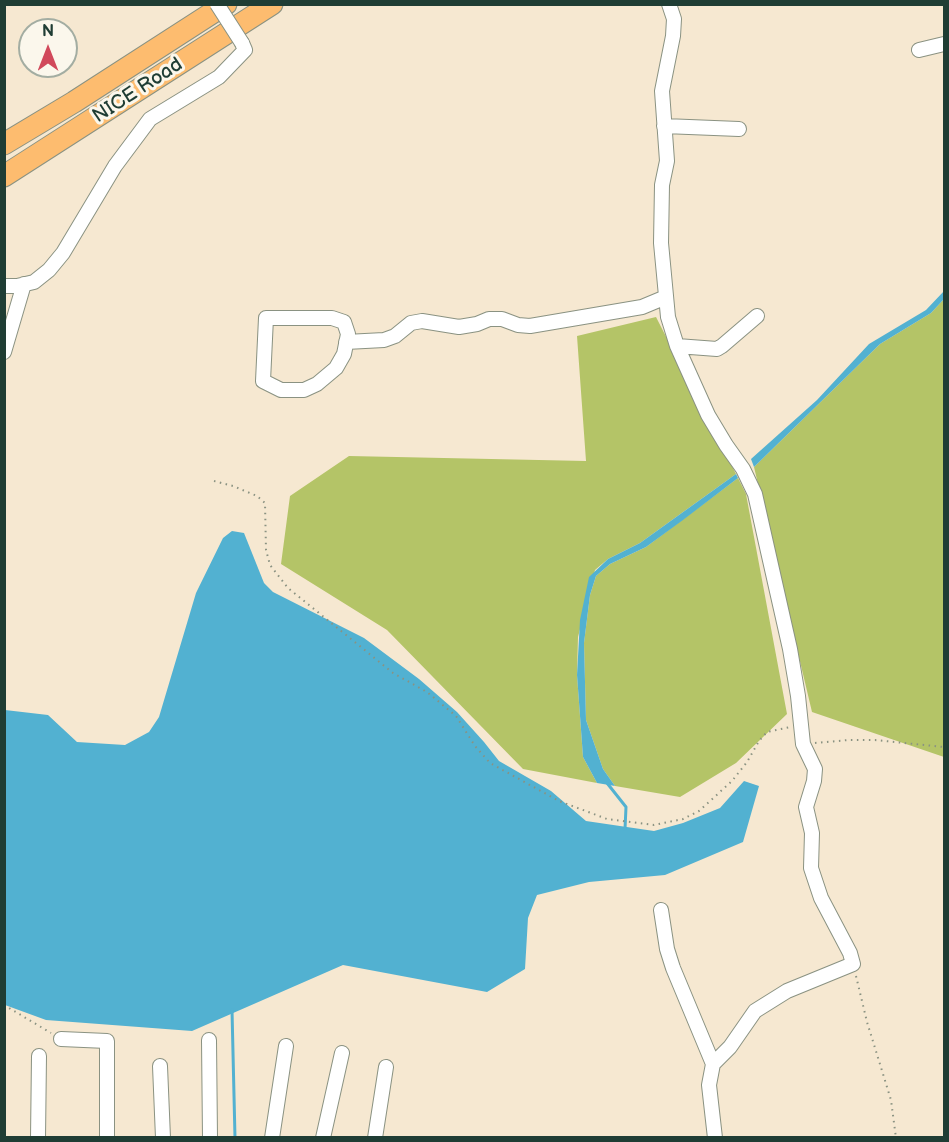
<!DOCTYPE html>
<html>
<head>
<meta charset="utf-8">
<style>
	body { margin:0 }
	#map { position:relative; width:949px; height:1142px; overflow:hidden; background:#f6e8d1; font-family:"Balsamiq Sans",sans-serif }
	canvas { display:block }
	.frame { position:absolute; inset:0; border:6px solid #1f3d34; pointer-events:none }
	.north { position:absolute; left:18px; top:18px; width:60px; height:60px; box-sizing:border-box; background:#fbf7ec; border:2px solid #a3ada2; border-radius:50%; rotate:0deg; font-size:16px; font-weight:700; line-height:24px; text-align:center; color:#1f3d34 }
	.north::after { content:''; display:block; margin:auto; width:21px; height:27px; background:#d1495b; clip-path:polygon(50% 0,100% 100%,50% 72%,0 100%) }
</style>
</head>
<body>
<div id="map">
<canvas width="949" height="1142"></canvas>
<div class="frame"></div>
<div class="north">N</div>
</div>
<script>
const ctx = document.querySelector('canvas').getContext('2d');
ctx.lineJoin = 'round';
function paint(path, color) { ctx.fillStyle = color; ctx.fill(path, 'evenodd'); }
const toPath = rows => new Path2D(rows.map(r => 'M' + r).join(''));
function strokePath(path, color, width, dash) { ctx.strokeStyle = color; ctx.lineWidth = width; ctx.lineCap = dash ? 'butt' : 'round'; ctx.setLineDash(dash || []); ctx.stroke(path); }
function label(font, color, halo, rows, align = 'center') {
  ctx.font = font + ' "Balsamiq Sans",sans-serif'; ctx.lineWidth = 6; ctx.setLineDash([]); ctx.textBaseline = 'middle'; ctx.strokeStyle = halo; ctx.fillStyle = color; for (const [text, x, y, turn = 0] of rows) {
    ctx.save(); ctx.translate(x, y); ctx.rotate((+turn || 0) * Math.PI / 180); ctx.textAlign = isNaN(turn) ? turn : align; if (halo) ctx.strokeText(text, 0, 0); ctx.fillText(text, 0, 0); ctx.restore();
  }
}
paint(toPath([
	[944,299,944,757,812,712,754,467,880,344,931,313],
	[656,317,736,474,640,543,608,559,595,570,578,637,577,675,583,757,597,783,523,769,387,630,281,564,290,496,349,456,586,461,577,336],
	[738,478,746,494,787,714,736,763,680,797,615,786,603,769,586,720,584,643,590,595,596,576,610,564,646,547]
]), '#b4c467');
paint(toPath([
	[944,291,944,299,931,313,880,344,754,467,751,459,817,400,869,344,926,310],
	[736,474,738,478,683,520,646,547,610,564,596,576,590,595,584,643,586,720,603,769,615,786,597,783,583,757,577,675,580,620,589,577,608,559,640,543],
	[232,531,244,533,264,583,273,592,364,638,419,679,457,712,484,742,499,761,551,791,586,821,654,831,683,823,720,808,744,781,759,786,743,842,665,875,589,882,537,895,528,918,525,969,487,992,343,965,192,1031,46,1020,5,1005,5,710,48,715,77,742,125,745,149,732,159,717,196,593,223,538]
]), '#52b1d1');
strokePath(toPath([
	[607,783,626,807,625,829],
	[232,1010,235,1138]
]), '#52b1d1', 3);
const minor = toPath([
	[669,4,674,19,673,36,662,91,667,161,662,185,661,243,668,317,677,346,708,415,726,445,743,469,755,494,790,649,798,696,803,744,815,769,814,781,806,807,812,833,811,868,821,898,850,953,853,964,787,991,755,1011,730,1047,713,1064,709,1085,715,1138],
	[919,50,944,44],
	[664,126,739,129],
	[4,286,17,286,34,282,49,270,63,253,115,166,150,119,219,77,245,50,242,43],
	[266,318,332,318,344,322,348,334,344,354,336,368,317,384,304,390,281,390,263,381,266,318],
	[346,342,384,340,395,336,411,323,422,321,459,327,477,324,489,319,502,319,518,325,530,326,642,307,666,297],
	[677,346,717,349,722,346,757,316],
	[4,352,24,284],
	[661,910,667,949,673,968,713,1064],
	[61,1039,107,1041,107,1138],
	[209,1040,210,1138],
	[160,1066,163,1138],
	[38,1138,39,1056],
	[272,1138,286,1046],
	[323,1138,342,1053],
	[375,1138,386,1067]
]);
const highway = toPath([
	[4,144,74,102,226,4],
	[4,176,272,4]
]);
strokePath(minor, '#8a9282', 16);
strokePath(highway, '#8a9282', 23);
strokePath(toPath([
	[214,481,233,486,257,496,265,503,266,550,270,565,288,588,393,673,427,692,456,716,475,746,490,763,559,801,607,819,654,825,683,819,699,811,732,781,747,762,759,741,767,732,790,727],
	[815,743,849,740,875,740,944,747],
	[856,976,867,1022,891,1100,896,1138],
	[4,1005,51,1033]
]), '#8a9282', 2, [1.5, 4.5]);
strokePath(minor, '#fff', 14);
strokePath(highway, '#fdbc6f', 21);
const minorBridge = toPath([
	[217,4,242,43]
]);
strokePath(minorBridge, '#8a9282', 16, []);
strokePath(minorBridge, '#fff', 14);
label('20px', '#1f3d34', '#fbf7ec', [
	["NICE Road",138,91,-33]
]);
</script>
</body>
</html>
